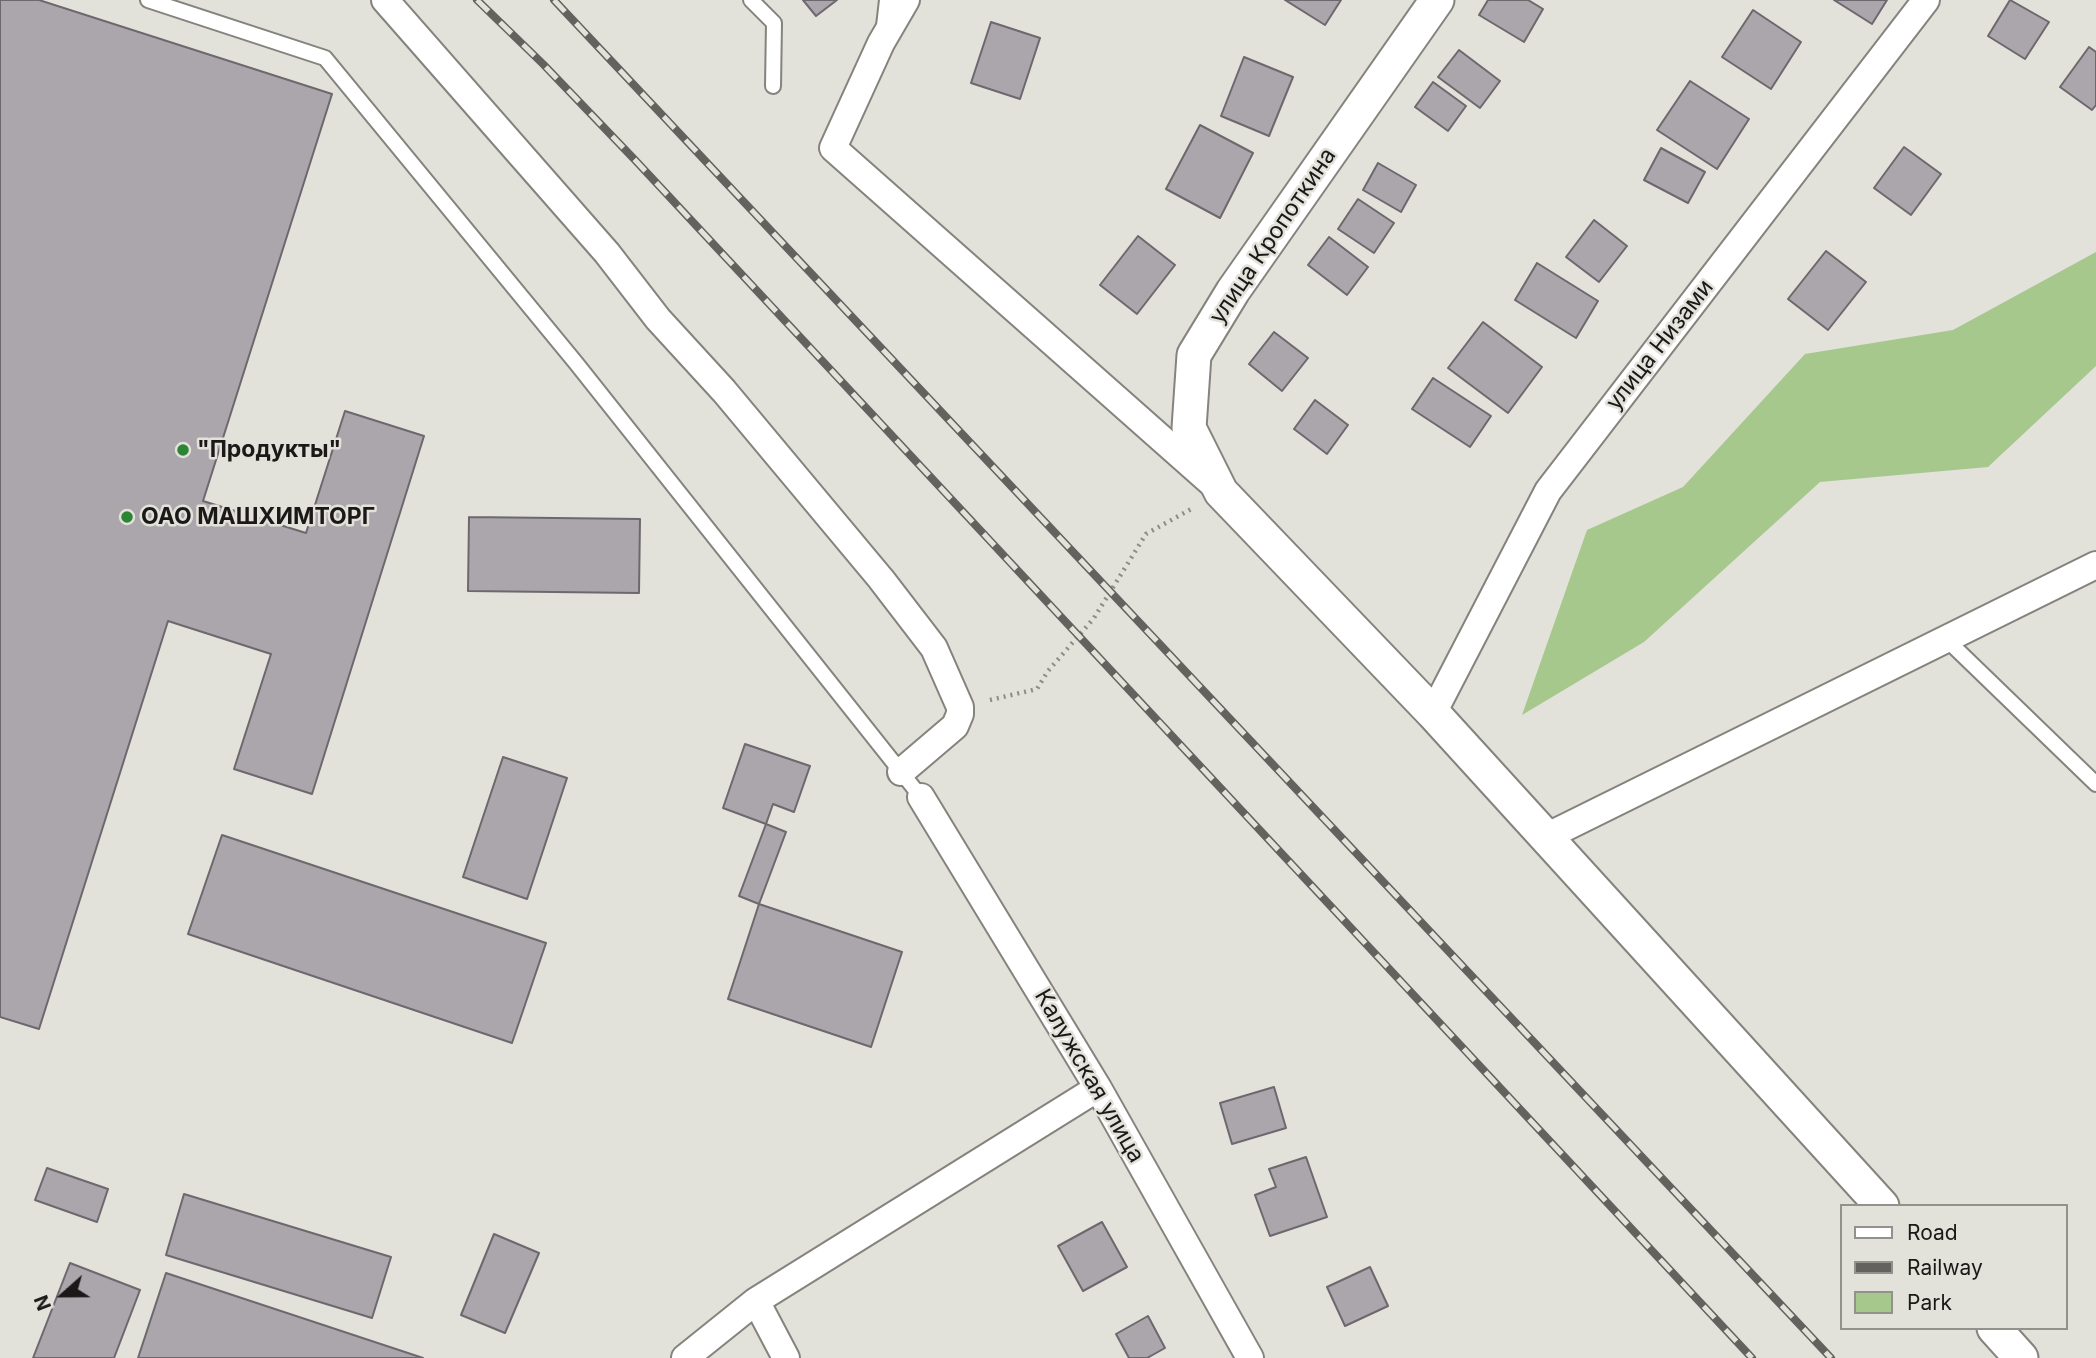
<!DOCTYPE html>
<html>
<head>
<meta charset="utf-8">
<style>
	body { margin:0 }
	#map { position:relative; width:2096px; height:1358px; overflow:hidden; background:#e2e1da; font-family:Inter,sans-serif }
	canvas { display:block }
	.legend { position:absolute; left:1840px; top:1204px; width:228px; height:126px; box-sizing:border-box; background:#e2e1da; border:2px solid #92918c; margin:0; padding:9px 12px; list-style:none; font-size:21px; color:#1a1917 }
	.legend li { display:flex; align-items:center; gap:14px; height:35px }
	.legend b { width:35px; border:2px solid #92918c }
	.north { position:absolute; left:28px; top:1260px; width:70px; height:70px; -webkit-text-stroke:5px #e2e1da; paint-order:stroke; rotate:249deg; font-size:19px; font-weight:700; line-height:28px; text-align:center; color:#1a1917 }
	.north::after { content:''; display:block; margin:auto; width:24px; height:32px; background:#1a1917; clip-path:polygon(50% 0,100% 100%,50% 72%,0 100%) }
</style>
</head>
<body>
<div id="map">
<canvas width="2096" height="1358"></canvas>
<ul class="legend">
<li><b style="height:9px;background:#fff"></b>Road</li>
<li><b style="height:9px;background:#63625e"></b>Railway</li>
<li><b style="height:19px;background:#a6c88c"></b>Park</li>
</ul>
<div class="north">N</div>
</div>
<script>
const ctx = document.querySelector('canvas').getContext('2d');
ctx.lineJoin = 'round';
function paint(path, color) { ctx.fillStyle = color; ctx.fill(path, 'evenodd'); }
const toPath = rows => new Path2D(rows.map(r => 'M' + r).join(''));
function strokePath(path, color, width, dash) { ctx.strokeStyle = color; ctx.lineWidth = width; ctx.lineCap = dash ? 'butt' : 'round'; ctx.setLineDash(dash || []); ctx.stroke(path); }
function label(font, color, halo, rows, align = 'center') {
  ctx.font = font + ' Inter,sans-serif'; ctx.lineWidth = 5; ctx.setLineDash([]); ctx.textBaseline = 'middle'; ctx.strokeStyle = halo; ctx.fillStyle = color; for (const [text, x, y, turn = 0] of rows) {
    ctx.save(); ctx.translate(x, y); ctx.rotate((+turn || 0) * Math.PI / 180); ctx.textAlign = isNaN(turn) ? turn : align; if (halo) ctx.strokeText(text, 0, 0); ctx.fillText(text, 0, 0); ctx.restore();
  }
}
paint(toPath([
	[2096,252,2096,366,1988,467,1820,482,1644,642,1522,715,1587,530,1683,487,1805,354,1953,330]
]), '#a6c88c');
const building = toPath([
	[0,0,39,0,332,94,203,501,306,533,345,411,424,436,312,794,234,769,271,654,168,621,39,1029,0,1017,0,0],
	[803,0,837,0,816,16,803,0],
	[1285,0,1341,0,1325,25,1285,0],
	[1488,0,1528,0,1543,9,1524,42,1479,15,1488,0],
	[1834,0,1887,0,1872,24,1834,0],
	[2010,0,2049,22,2025,59,1988,36,2010,0],
	[1753,10,1801,42,1771,89,1722,57,1753,10],
	[991,22,1040,38,1020,99,971,83,991,22],
	[2089,47,2096,52,2096,105,2092,110,2060,87,2089,47],
	[1459,50,1500,81,1480,108,1438,77,1459,50],
	[1244,57,1293,77,1269,136,1221,116,1244,57],
	[1690,81,1749,119,1717,169,1657,130,1690,81],
	[1433,82,1466,106,1448,131,1415,107,1433,82],
	[1200,125,1253,153,1220,218,1166,189,1200,125],
	[1904,147,1941,174,1911,215,1874,188,1904,147],
	[1661,148,1705,172,1688,203,1644,180,1661,148],
	[1378,163,1416,185,1401,212,1363,190,1378,163],
	[1358,199,1394,223,1374,253,1338,229,1358,199],
	[1594,220,1627,246,1599,282,1566,257,1594,220],
	[1138,236,1175,265,1137,314,1100,285,1138,236],
	[1329,237,1368,267,1347,295,1308,265,1329,237],
	[1826,251,1866,282,1828,330,1788,299,1826,251],
	[1537,263,1598,301,1576,338,1515,300,1537,263],
	[1483,322,1542,367,1508,413,1448,368,1483,322],
	[1274,332,1308,358,1282,391,1249,364,1274,332],
	[1433,378,1491,416,1470,447,1412,409,1433,378],
	[1315,400,1348,425,1327,454,1294,429,1315,400],
	[469,517,640,519,639,593,468,591,469,517],
	[745,744,810,766,794,812,773,804,766,824,723,808,745,744],
	[503,757,567,778,527,899,463,877,503,757],
	[766,824,786,832,759,904,739,896,766,824],
	[222,835,546,943,512,1043,188,934,222,835],
	[759,904,902,952,871,1047,728,999,759,904],
	[1274,1087,1286,1128,1232,1144,1220,1103,1274,1087],
	[1306,1157,1327,1217,1270,1236,1255,1195,1276,1187,1269,1169,1306,1157],
	[47,1168,108,1189,97,1222,35,1200,47,1168],
	[184,1194,391,1257,372,1318,166,1255,184,1194],
	[1102,1222,1127,1267,1083,1291,1058,1246,1102,1222],
	[494,1234,539,1253,505,1333,461,1315,494,1234],
	[70,1263,140,1290,114,1358,33,1358,70,1263],
	[1370,1267,1388,1306,1345,1326,1327,1287,1370,1267],
	[166,1273,423,1358,138,1358,166,1273],
	[1148,1316,1165,1348,1147,1358,1129,1358,1116,1334,1148,1316]
]);
paint(building, '#aaa6ab');
strokePath(building, '#6d686d', 2);
const service = toPath([
	[148,0,325,58,576,363,921,797],
	[751,0,774,23,773,86],
	[884,26,887,0],
	[1946,639,2096,784]
]);
const minor = toPath([
	[385,0,607,253,658,319,724,391,881,579,934,648,960,707,960,714,955,726,901,772],
	[906,0,881,43,833,148,1215,486],
	[1433,713,1548,491,1926,0],
	[921,797,1098,1088,1250,1358],
	[1546,837,2096,565],
	[756,1301,786,1358],
	[685,1358,756,1301,1098,1088]
]);
const tertiary = toPath([
	[1437,0,1233,291,1194,355,1189,428,1221,492,1433,713,1882,1206],
	[1994,1328,2021,1358]
]);
strokePath(service, '#85837d', 18);
strokePath(minor, '#85837d', 30);
strokePath(tertiary, '#85837d', 37);
strokePath(toPath([
	[990,700,1037,689,1048,671,1094,618,1146,534,1193,508]
]), '#8d8c87', 4.5, [2, 5]);
strokePath(service, '#fff', 14);
strokePath(minor, '#fff', 26);
strokePath(tertiary, '#fff', 33);
const rail = toPath([
	[477,0,543,64,635,160,1752,1358],
	[554,0,1831,1358]
]);
strokePath(rail, '#63625e', 8);
strokePath(rail, '#e2e1da', 5, [16]);
for (const [x, y, r, color] of [
	[183,450,7,"#2c8534"],
	[127,517,7,"#2c8534"]
]) { const dot = new Path2D(); dot.arc(x, y, r, 0, 2 * Math.PI); ctx.fillStyle = color; ctx.fill(dot); strokePath(dot, '#e2e1da', 2.5); }
label('23px', '#1a1917', '#e2e1da', [
	["улица Кропоткина",1273,236,-56],
	["улица Низами",1660,345,-52],
	["Калужская улица",1089,1076,60]
]);
label('bold 23px', '#1a1917', '#e2e1da', [
	["\"Продукты\"",197,450],
	["ОАО МАШХИМТОРГ",141,517]
], 'left');
</script>
</body>
</html>
